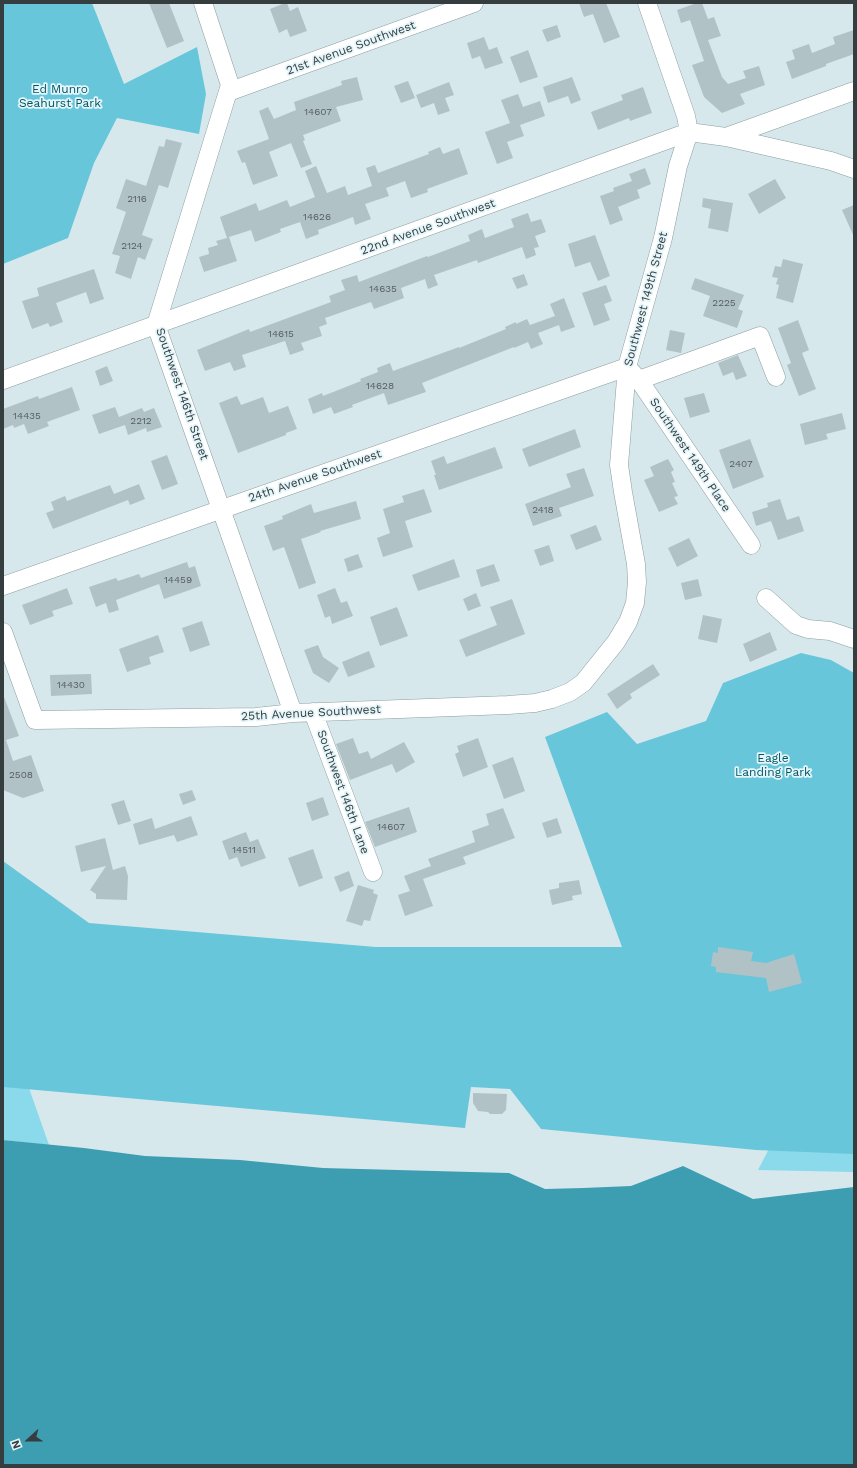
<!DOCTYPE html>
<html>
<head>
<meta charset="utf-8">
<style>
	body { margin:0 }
	#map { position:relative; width:857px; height:1468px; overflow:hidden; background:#d7e8ed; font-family:"Work Sans",sans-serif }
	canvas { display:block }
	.frame { position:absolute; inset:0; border:4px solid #363d3f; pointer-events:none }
	.north { position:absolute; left:8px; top:1420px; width:40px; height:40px; -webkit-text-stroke:3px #e4f6fa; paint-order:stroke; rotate:249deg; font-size:11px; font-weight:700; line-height:16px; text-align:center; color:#363d3f }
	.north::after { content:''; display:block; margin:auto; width:14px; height:18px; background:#363d3f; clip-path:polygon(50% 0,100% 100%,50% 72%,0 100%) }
</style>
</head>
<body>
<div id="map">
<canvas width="857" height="1468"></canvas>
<div class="frame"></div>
<div class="north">N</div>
</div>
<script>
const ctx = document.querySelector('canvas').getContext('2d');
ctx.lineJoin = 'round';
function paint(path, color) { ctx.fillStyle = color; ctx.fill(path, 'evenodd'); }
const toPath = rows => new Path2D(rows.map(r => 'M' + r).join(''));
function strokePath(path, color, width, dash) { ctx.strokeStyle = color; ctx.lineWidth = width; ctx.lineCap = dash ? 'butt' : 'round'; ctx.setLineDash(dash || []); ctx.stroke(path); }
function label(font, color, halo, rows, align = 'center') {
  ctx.font = font + ' "Work Sans",sans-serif'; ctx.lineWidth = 3.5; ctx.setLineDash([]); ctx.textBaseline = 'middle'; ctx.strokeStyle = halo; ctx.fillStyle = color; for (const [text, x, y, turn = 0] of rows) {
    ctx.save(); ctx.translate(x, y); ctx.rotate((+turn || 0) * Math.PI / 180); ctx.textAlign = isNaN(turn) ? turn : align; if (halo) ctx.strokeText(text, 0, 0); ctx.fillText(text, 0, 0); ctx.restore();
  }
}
paint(toPath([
	[854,984,854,1172,758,1170],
	[3,1014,49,1145,3,1140]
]), '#8adaec');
paint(toPath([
	[3,3,92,3,124,84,197,47,206,94,199,134,117,118,94,163,68,238,3,264],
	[801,653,831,660,854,673,854,1154,756,1150,541,1129,510,1089,471,1087,465,1128,3,1087,3,861,89,923,376,947,622,947,545,737,607,712,637,744,706,721,723,683]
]), '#68c6db');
paint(toPath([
	[3,1140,84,1148,145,1156,240,1160,323,1168,509,1173,545,1189,583,1188,631,1186,683,1166,753,1199,854,1187,854,1465,3,1465]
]), '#3d9eb2');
paint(toPath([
	[149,3,169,3,184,41,167,48],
	[285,3,287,3,290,11,298,7,307,31,290,37,287,29,279,33,270,9],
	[579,3,606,3,620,37,604,43,593,14,584,17],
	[697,3,702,3,708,19,714,17,721,36,708,40,722,77,728,84,746,78,743,71,759,66,765,85,740,94,745,104,722,113,704,97,692,65,704,61,690,20,681,23,677,10],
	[557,25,561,37,547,42,542,30],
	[854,30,854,54,826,64,826,66,792,79,786,62,795,59,792,50,809,44,812,53,835,44,833,37],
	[484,37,489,50,497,47,503,63,485,69,480,56,472,59,467,43],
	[528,50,538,77,520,83,510,57],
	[357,77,363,100,336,107,341,121,303,135,305,140,303,141,312,164,301,168,291,143,269,152,278,176,253,185,245,162,242,163,237,151,269,139,259,111,268,107,274,119,296,110,294,102,342,85,341,81],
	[572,77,581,100,571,104,568,96,548,103,543,87],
	[408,81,415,98,401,103,394,86],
	[449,82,454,95,445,98,450,111,438,115,434,103,421,108,416,95],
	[643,87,652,113,630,121,629,118,598,130,591,112,623,100,621,95],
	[518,94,523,107,540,101,545,116,520,125,524,136,507,142,513,158,497,164,485,132,510,123,501,100],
	[166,139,182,143,168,188,159,185,142,235,153,239,145,260,138,257,131,279,115,273,120,256,112,254,126,212,116,208,126,179,146,186,159,146,164,147],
	[440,147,443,154,459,148,468,174,427,189,428,192,411,198,405,181,386,188,389,196,365,204,371,219,355,225,353,217,318,230,319,234,306,239,300,222,280,229,281,232,255,242,251,230,229,237,237,261,204,272,199,257,209,254,208,248,218,245,216,241,227,238,220,217,256,203,259,211,287,200,290,207,315,197,305,171,316,166,327,193,345,186,348,195,372,186,366,168,375,165,378,173,429,154,428,152],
	[645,168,651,184,637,190,640,198,618,207,623,220,610,225,600,196,614,191,613,188,632,181,629,174],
	[775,179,786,198,759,214,748,194],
	[703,198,733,203,728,232,708,228,711,209,702,207],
	[854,205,854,237,842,210],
	[528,213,531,222,541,219,546,232,535,236,539,247,534,248,536,255,526,259,522,247,478,263,477,260,434,275,438,285,428,289,425,279,401,288,404,298,374,309,371,302,325,318,327,324,319,327,322,336,301,343,304,350,290,355,285,341,242,355,246,367,234,371,230,362,205,371,197,350,249,329,250,332,331,302,329,296,345,290,341,280,357,275,359,282,427,256,428,257,470,241,468,235,482,229,485,238,514,227,511,219],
	[595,235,610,276,598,281,590,262,575,267,568,244],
	[783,259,803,264,793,303,776,298,779,285,776,284,778,278,772,277,775,266,781,267],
	[94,269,104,299,90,304,86,292,56,303,63,322,50,327,48,323,32,329,22,301,39,296,37,288],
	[524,274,528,285,517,289,512,278],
	[695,278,744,295,738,309,743,311,737,328,703,316,710,296,691,289],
	[606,285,612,301,604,304,610,320,594,326,582,293],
	[564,298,575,327,561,332,559,325,538,333,543,344,531,349,528,342,514,348,514,347,422,383,426,392,388,405,384,393,352,405,353,407,334,414,331,407,313,414,308,399,322,393,323,396,361,381,360,379,378,372,377,368,390,363,393,371,459,347,459,348,506,329,505,327,516,322,516,324,527,319,530,325,555,316,550,304],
	[798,320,809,350,802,353,816,389,799,396,787,365,791,363,778,328],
	[670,330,685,333,681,353,666,350],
	[738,355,747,376,736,380,733,372,723,376,718,363],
	[107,366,113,381,100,386,95,371],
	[72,387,80,410,47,422,49,426,28,434,24,424,14,428,13,425,3,429,3,409,38,396,39,399],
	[704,393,710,412,690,418,684,398],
	[237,396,241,405,263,397,269,413,288,406,297,429,286,433,286,435,238,453,219,403],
	[115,407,119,417,142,408,144,412,154,408,162,427,147,432,146,428,128,435,125,425,99,434,92,415],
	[842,413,846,429,826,434,828,439,805,445,800,424],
	[575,429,581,447,529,467,522,449],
	[750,439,764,477,733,489,719,450],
	[495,447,503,468,439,490,434,475,436,475,431,461,444,456,447,464],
	[167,455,178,484,162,490,151,461],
	[668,459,674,470,671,472,675,482,672,483,678,496,674,497,678,504,659,512,644,480,654,476,650,467],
	[584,468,594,496,559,508,562,516,533,526,525,504,571,487,566,474],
	[139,484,145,499,130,505,128,500,53,529,46,513,54,510,51,502,65,496,67,501,110,485,114,494],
	[424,489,432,512,405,521,413,547,383,557,377,538,390,533,383,509,404,502,402,496],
	[780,499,787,520,799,516,804,531,778,540,771,521,756,526,752,512,768,507,767,503],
	[356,501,361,519,320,531,321,532,301,539,316,583,299,589,284,547,273,551,264,526,283,519,282,516,311,504,314,513],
	[596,525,602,540,576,550,570,535],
	[689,538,698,556,677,567,668,548],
	[549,545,554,561,540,566,534,550],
	[358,554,363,567,348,572,344,559],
	[454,559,460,577,418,591,412,575],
	[187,562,189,568,195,566,201,586,164,599,159,584,116,600,119,610,109,613,106,603,96,607,89,587,116,578,118,581,139,574,141,578],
	[494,564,500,581,481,587,476,570],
	[698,579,702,596,685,600,681,583],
	[67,588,73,604,52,611,54,616,30,625,22,605],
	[335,588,341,603,347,601,353,616,332,624,330,616,325,618,317,595],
	[476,593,481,606,468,611,463,599],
	[512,599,525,634,466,657,459,640,497,625,490,607],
	[397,607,408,636,380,646,370,617],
	[703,615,722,619,717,643,698,639],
	[202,621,210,645,190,652,182,628],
	[770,632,777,650,750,662,743,644],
	[158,635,164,652,149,657,151,664,127,672,119,649],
	[318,645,323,657,339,668,329,683,313,673,304,650],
	[369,651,375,667,348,677,342,662],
	[653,664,660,675,630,694,632,698,617,709,607,694],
	[91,674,92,694,51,696,50,675],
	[3,697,4,697,19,736,6,740,13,761,31,755,44,791,23,798,3,790],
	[353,738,359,754,368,751,371,759,404,742,415,762,396,773,392,764,350,780,336,744],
	[478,738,488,767,463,777,455,754,459,752,457,746],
	[513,757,525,791,504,799,492,765],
	[192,790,196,800,183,805,179,794],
	[323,797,329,815,312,821,306,803],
	[124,800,131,821,118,825,111,804],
	[409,807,417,832,375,847,365,822],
	[503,808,515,838,463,857,466,864,423,879,433,906,405,916,398,895,410,891,404,876,431,866,428,859,475,842,472,831,489,825,486,814],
	[191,816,198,835,177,842,174,835,139,845,133,824,152,818,155,829],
	[557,818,562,833,547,838,542,823],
	[246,832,250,842,258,839,266,858,241,867,237,857,229,860,222,841],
	[105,838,113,870,125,866,128,876,127,900,96,899,96,894,90,890,106,866,81,872,75,846],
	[313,849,323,878,299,887,288,858],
	[349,871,354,886,340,892,334,877],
	[579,880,582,894,572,896,573,900,552,905,549,890,559,888,559,883],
	[358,885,374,890,373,893,378,895,370,921,364,920,362,926,346,921],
	[718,947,753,952,751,961,766,963,794,954,802,983,769,992,766,978,716,972,716,967,711,966,713,952,718,953],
	[473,1093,507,1094,506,1110,502,1114,490,1114,488,1112,478,1111,473,1103]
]), '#b1c2c6');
const minor = toPath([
	[203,3,230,85,156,325,293,713],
	[228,92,474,3],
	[726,137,831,161,854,169],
	[3,380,689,132,726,137,854,91],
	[639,380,760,336,776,377],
	[3,586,627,367,639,380,751,545],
	[766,598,796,625,808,629,830,631,854,639],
	[3,632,35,720,256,717,293,713,508,705,535,703,552,699,570,692,583,683,616,642,628,622,635,603,637,582,636,564,623,492,619,465,627,367,663,238,678,166,689,132,686,116,647,3],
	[313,712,373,872]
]);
strokePath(minor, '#8c9da1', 19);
strokePath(minor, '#fff', 18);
label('10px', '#555e61', null, [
	["14607",318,112],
	["2116",137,199],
	["14626",317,217],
	["2124",132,246],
	["14635",383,289],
	["2225",724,303],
	["14615",281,334],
	["14628",380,386],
	["14435",27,416],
	["2212",141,421],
	["2407",741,464],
	["2418",543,510],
	["14459",178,580],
	["14430",71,685],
	["2508",21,775],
	["14607",391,827],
	["14511",244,850]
]);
label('12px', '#363d3f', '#e4f6fa', [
	["21st Avenue Southwest",351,48,-20],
	["22nd Avenue Southwest",428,227,-20],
	["Southwest 149th Street",646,299,-75],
	["Southwest 146th Street",182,394,71],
	["Southwest 149th Place",690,455,56],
	["24th Avenue Southwest",315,476,-19],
	["25th Avenue Southwest",311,713,-3],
	["Southwest 146th Lane",343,792,70]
]);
label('12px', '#005665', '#e4f6fa', [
	["Ed Munro",60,89],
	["Seahurst Park",60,103],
	["Eagle",773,758],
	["Landing Park",773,772]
]);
</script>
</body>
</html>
